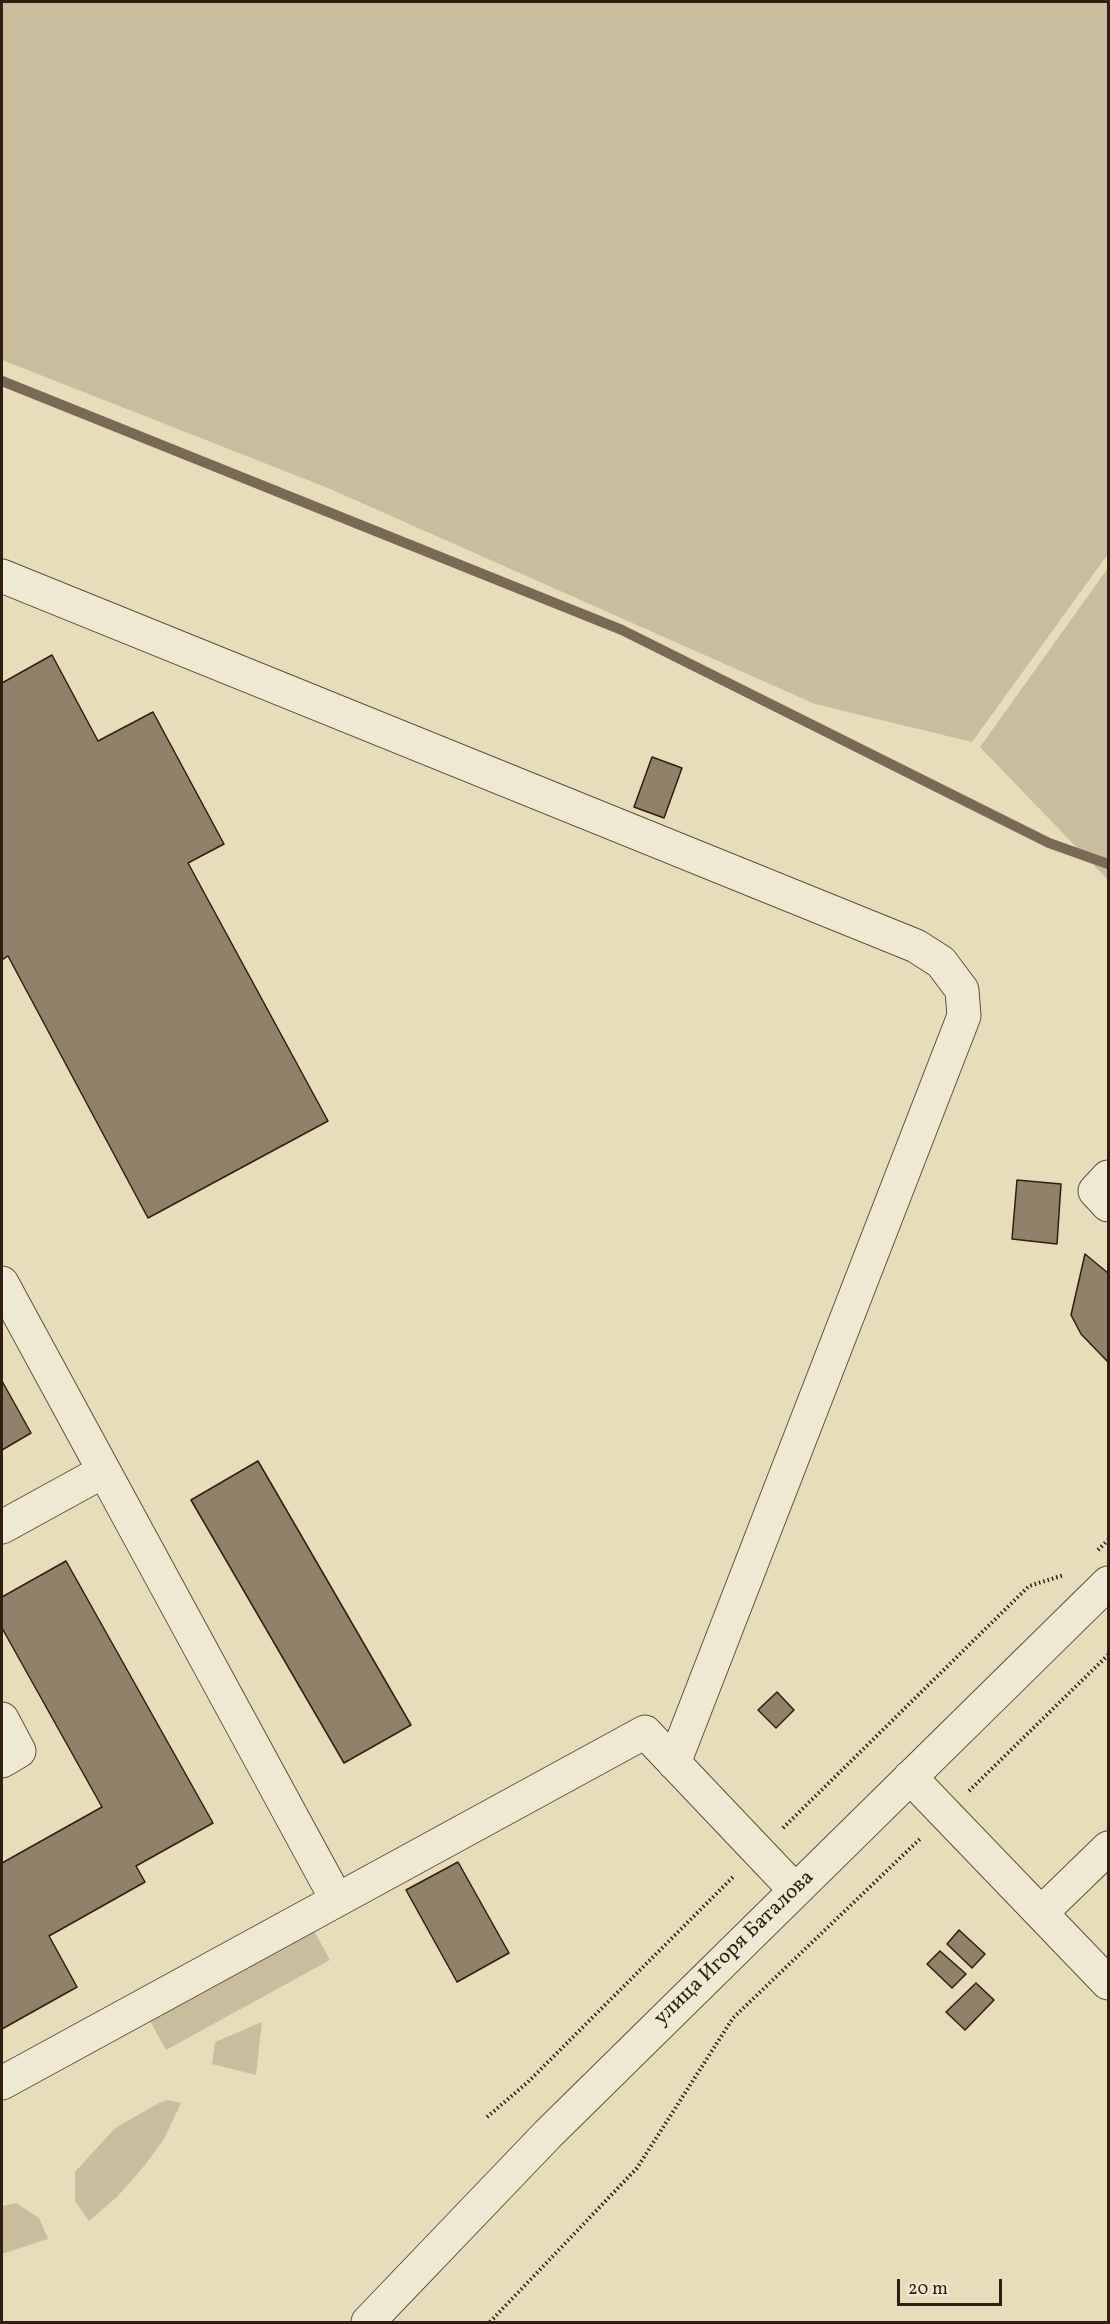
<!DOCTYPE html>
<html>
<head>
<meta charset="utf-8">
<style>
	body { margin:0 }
	#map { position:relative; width:1110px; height:2324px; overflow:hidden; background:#e8ddb9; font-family:Vollkorn,serif }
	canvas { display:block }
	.frame { position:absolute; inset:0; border:3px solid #311e10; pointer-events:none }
	.scale { position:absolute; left:897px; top:2279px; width:105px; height:27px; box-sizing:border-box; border:3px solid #311e10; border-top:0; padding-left:8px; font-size:18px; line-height:21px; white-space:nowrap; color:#311e10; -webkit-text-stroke:4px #f0e9d2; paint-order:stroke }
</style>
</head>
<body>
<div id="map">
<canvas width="1110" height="2324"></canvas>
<div class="frame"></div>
<div class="scale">20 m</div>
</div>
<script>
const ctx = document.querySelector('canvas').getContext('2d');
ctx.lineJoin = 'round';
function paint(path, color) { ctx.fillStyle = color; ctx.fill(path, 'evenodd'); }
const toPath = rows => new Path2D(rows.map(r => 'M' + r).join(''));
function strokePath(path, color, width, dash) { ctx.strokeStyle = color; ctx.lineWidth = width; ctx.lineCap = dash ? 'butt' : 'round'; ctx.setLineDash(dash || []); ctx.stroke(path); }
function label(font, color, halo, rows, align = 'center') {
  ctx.font = font + ' Vollkorn,serif'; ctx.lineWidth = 6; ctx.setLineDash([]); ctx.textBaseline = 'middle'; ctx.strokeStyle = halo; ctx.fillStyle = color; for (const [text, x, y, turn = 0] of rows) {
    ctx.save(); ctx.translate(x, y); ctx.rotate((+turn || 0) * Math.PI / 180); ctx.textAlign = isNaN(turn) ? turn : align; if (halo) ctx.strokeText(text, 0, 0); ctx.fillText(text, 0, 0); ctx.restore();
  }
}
paint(toPath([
	[2,2,1108,2,1108,554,972,742,815,704,328,488,2,360],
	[1108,568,1108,880,980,747],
	[313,1929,330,1960,166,2050,149,2019],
	[262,2022,256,2075,212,2064,215,2042],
	[168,2100,181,2103,164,2139,145,2165,117,2197,89,2221,75,2201,75,2172,115,2128,159,2103],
	[16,2203,39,2218,48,2239,2,2254,2,2206]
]), '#c9bd9c');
strokePath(toPath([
	[2,381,622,630,1049,843,1108,864]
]), '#7a6a53', 10);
const building = toPath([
	[52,655,98,741,153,712,224,844,188,863,328,1121,148,1218,8,956,2,960,2,683,52,655],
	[652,757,682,768,664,818,634,807,652,757],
	[1017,1180,1061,1184,1057,1244,1012,1239,1017,1180],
	[1085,1254,1108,1273,1108,1362,1081,1334,1071,1315,1085,1254],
	[2,1381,31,1433,2,1450,2,1381],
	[258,1461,411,1725,344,1763,191,1500,258,1461],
	[66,1561,213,1823,136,1866,145,1882,49,1936,77,1987,2,2029,2,1863,102,1807,2,1628,2,1597,66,1561],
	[777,1692,794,1710,776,1728,758,1710,777,1692],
	[458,1862,509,1953,457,1982,406,1890,458,1862],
	[959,1930,985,1954,972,1968,947,1944,959,1930],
	[940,1951,966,1974,952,1988,927,1964,940,1951],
	[976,1983,994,2000,965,2030,946,2012,976,1983]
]);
paint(building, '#908168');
strokePath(building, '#311e10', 1.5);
const minor = toPath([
	[2,576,916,946,941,962,962,990,964,1016,674,1763],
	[1108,1177,1095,1191,1108,1205],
	[2,1283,104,1471],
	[2,1527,104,1471,337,1900],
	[2,1719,19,1751,2,1761],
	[910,1777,1108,1983],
	[1041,1913,1108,1848],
	[2,2083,645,1732,795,1890],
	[368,2322,548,2134,1108,1583]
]);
strokePath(minor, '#5f4e3a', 35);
strokePath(toPath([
	[1098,1550,1108,1540],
	[969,1791,1108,1655],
	[783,1828,1029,1586,1064,1575],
	[487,2117,528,2082,734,1876],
	[490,2322,637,2168,733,2018,921,1838]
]), '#311e10', 4, [1.5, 3]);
strokePath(minor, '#f0e9d2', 33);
label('21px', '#311e10', '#f0e9d2', [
	["улица Игоря Баталова",735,1949,-44]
]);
</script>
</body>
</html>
